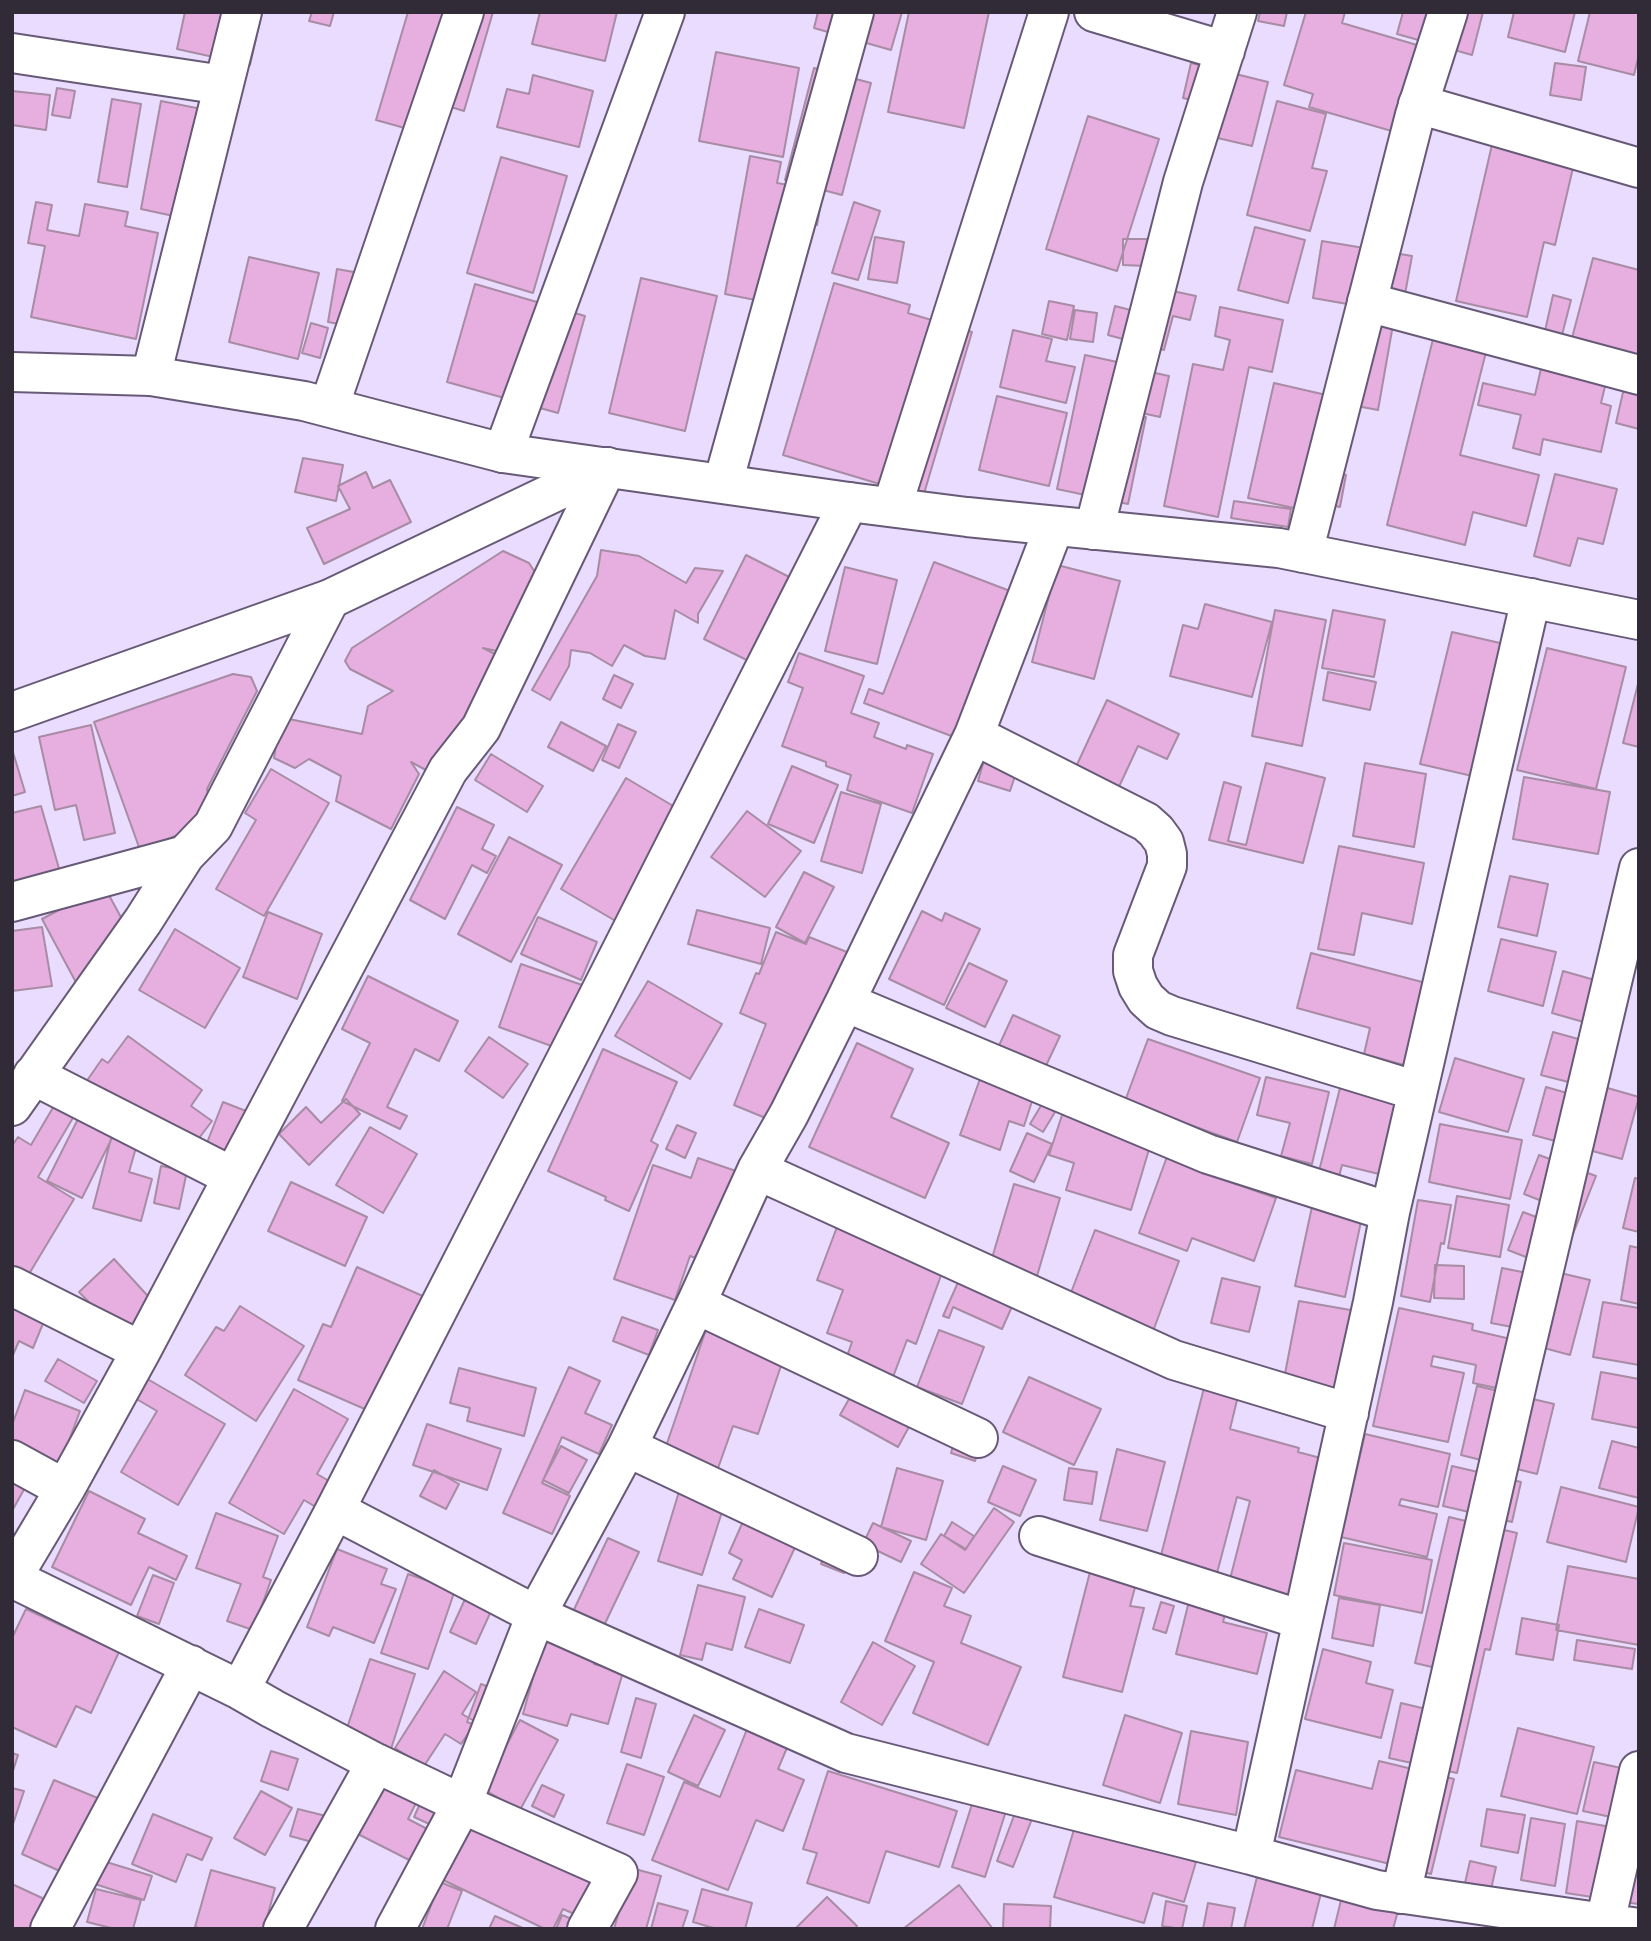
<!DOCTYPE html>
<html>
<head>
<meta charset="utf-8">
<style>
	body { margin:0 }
	#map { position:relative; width:1651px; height:1941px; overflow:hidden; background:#eadcfe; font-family:"Asap Condensed",sans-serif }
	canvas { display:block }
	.frame { position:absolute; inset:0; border:14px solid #312b38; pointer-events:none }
</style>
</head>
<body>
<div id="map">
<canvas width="1651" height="1941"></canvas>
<div class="frame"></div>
</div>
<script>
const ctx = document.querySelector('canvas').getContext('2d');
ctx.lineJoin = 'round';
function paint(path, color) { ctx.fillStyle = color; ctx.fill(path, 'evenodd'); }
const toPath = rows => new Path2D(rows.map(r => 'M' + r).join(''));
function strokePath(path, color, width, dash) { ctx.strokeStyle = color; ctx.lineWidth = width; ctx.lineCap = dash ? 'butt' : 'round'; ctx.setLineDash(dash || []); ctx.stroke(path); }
const building = toPath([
	[185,12,262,12,250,65,177,49,185,12],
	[312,12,334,12,330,26,309,21,312,12],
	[408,12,493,12,464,111,441,104,437,137,376,120,408,12],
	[540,12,617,12,605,61,532,44,540,12],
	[818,12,902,12,891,50,814,28,818,12],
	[909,12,989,12,964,128,888,112,909,12],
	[1260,12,1287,12,1284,26,1258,21,1260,12],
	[1306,12,1345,12,1342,23,1451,55,1426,141,1309,107,1313,94,1284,85,1306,12],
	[1403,12,1483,12,1472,55,1397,34,1403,12],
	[1514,12,1575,12,1565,52,1508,37,1514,12],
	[1590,12,1639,12,1639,54,1634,75,1578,61,1590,12],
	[716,52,799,68,783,157,699,141,716,52],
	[1191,63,1268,82,1252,146,1209,136,1217,106,1183,98,1191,63],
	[1555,63,1586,67,1581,100,1550,95,1555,63],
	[814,68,871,83,842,195,785,180,814,68],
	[533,75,593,91,579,147,497,127,507,89,529,94,533,75],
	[57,88,75,91,70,118,52,115,57,88],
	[12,91,50,95,46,130,12,125,12,91],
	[112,99,141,104,127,187,98,182,112,99],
	[161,101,227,114,206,223,141,209,161,101],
	[1277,101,1326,114,1312,168,1327,171,1310,231,1247,215,1277,101],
	[1088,116,1159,139,1117,271,1046,249,1088,116],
	[1494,136,1576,155,1555,245,1544,242,1527,317,1456,301,1494,136],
	[750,156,781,162,777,183,823,191,817,225,807,224,791,307,725,294,750,156],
	[501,157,567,176,533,293,467,273,501,157],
	[36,202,52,205,47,230,79,236,85,204,128,212,125,226,158,233,136,339,31,317,45,246,28,243,36,202],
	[854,202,880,211,858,280,832,273,854,202],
	[1255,227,1305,240,1288,303,1238,290,1255,227],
	[875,237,904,242,897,283,868,279,875,237],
	[1123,239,1147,239,1146,266,1123,265,1123,239],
	[1322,241,1412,256,1403,305,1353,305,1313,298,1322,241],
	[249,257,319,273,298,359,229,342,249,257],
	[1593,258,1639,270,1639,356,1572,338,1593,258],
	[337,269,376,276,366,329,328,322,337,269],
	[641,278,717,296,685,431,609,413,641,278],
	[834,283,910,305,908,313,972,332,923,497,783,455,834,283],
	[475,284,585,316,558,413,447,382,475,284],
	[1168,290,1196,296,1190,320,1173,316,1164,350,1108,335,1115,306,1161,318,1168,290],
	[1553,295,1571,300,1562,335,1545,331,1553,295],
	[1049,301,1074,306,1067,340,1042,334,1049,301],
	[1220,307,1283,320,1272,372,1249,367,1218,517,1164,506,1193,364,1223,370,1230,340,1215,336,1220,307],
	[1075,310,1097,313,1093,342,1070,339,1075,310],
	[1346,311,1394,319,1378,410,1330,401,1346,311],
	[311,323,328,328,320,358,302,353,311,323],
	[1013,330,1052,339,1046,361,1075,367,1066,403,1000,387,1013,330],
	[1433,339,1486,352,1460,455,1539,475,1526,526,1473,512,1465,545,1387,525,1433,339],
	[1085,355,1131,365,1121,412,1146,417,1128,504,1057,489,1085,355],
	[1542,364,1607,378,1601,403,1611,406,1601,452,1543,439,1540,455,1513,448,1521,415,1478,405,1483,383,1535,395,1542,364],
	[1137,369,1169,376,1160,417,1128,410,1137,369],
	[1274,383,1335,397,1342,474,1346,475,1340,507,1305,500,1303,510,1248,498,1274,383],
	[1624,388,1639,392,1639,429,1616,423,1624,388],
	[997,396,1067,413,1049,486,979,470,997,396],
	[303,458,343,465,336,501,295,492,303,458],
	[366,472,373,488,390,480,411,522,324,564,307,528,350,509,338,486,366,472],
	[1555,474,1617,489,1603,544,1578,538,1570,566,1534,556,1555,474],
	[1234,501,1291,509,1288,527,1231,518,1234,501],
	[601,550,639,556,686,583,695,568,723,571,698,614,698,623,675,610,665,659,645,656,624,645,612,666,590,653,571,650,569,666,550,700,532,690,597,576,601,550],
	[503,551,529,563,544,586,515,655,483,648,509,661,435,775,411,762,419,774,391,829,336,801,341,776,309,759,295,768,274,758,276,745,289,719,362,734,368,706,393,691,350,669,345,661,352,648,503,551],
	[746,555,805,585,763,668,704,639,746,555],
	[934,562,1018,594,962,740,864,703,869,689,883,694,934,562],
	[1057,565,1120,581,1094,679,1032,662,1057,565],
	[845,567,897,580,877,664,825,651,845,567],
	[1205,604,1272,622,1252,697,1170,676,1183,625,1198,629,1205,604],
	[1275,610,1326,620,1302,746,1252,736,1275,610],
	[1333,610,1385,620,1374,677,1322,668,1333,610],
	[1452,632,1513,646,1481,778,1420,764,1452,632],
	[1547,648,1626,667,1596,789,1517,770,1547,648],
	[799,653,864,676,851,713,879,723,874,737,906,749,907,745,933,754,912,813,847,790,851,775,826,766,826,762,782,746,803,688,788,682,799,653],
	[1328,672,1376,682,1370,710,1323,700,1328,672],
	[233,674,251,677,257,691,207,789,213,821,140,850,94,722,233,674],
	[614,675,633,684,621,708,603,699,614,675],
	[1639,680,1639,747,1623,743,1639,680],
	[1107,700,1179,734,1167,759,1138,746,1117,791,1074,771,1107,700],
	[561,722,606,746,593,771,548,747,561,722],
	[618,724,636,732,619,768,602,760,618,724],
	[91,725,115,833,84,840,76,805,55,810,39,737,91,725],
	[12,749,25,792,12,796,12,749],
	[491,754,543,786,527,812,475,780,491,754],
	[985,757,1018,767,1010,791,978,781,985,757],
	[1266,763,1325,778,1303,863,1209,840,1224,782,1241,787,1228,841,1246,845,1266,763],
	[1365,763,1426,774,1414,847,1353,836,1365,763],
	[792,766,838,785,814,843,768,824,792,766],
	[271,769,329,803,264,916,216,889,256,820,245,813,271,769],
	[1524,777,1610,792,1598,854,1513,839,1524,777],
	[626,778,685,813,619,923,561,889,626,778],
	[841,792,881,804,862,873,821,861,841,792],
	[41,806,60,872,12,885,12,813,41,806],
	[457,807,494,825,482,849,496,856,487,873,472,865,445,919,410,900,457,807],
	[747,811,801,851,765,897,711,857,747,811],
	[509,837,562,865,511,962,458,934,509,837],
	[1339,846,1424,863,1412,924,1362,913,1354,955,1318,949,1339,846],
	[804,872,834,887,805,943,776,927,804,872],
	[1510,876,1548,884,1537,936,1498,927,1510,876],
	[104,886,123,921,79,988,42,919,104,886],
	[697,910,770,928,761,964,688,944,697,910],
	[922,911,942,921,945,913,980,929,944,1005,889,979,922,911],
	[268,912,322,934,297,999,243,977,268,912],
	[538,917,597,942,581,980,521,954,538,917],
	[42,927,52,986,12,991,12,931,42,927],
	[175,929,240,968,205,1028,139,990,175,929],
	[776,932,806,944,809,937,852,954,780,1124,734,1105,766,1024,740,1013,756,973,759,974,776,932],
	[1501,939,1556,952,1543,1006,1488,991,1501,939],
	[1311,953,1426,983,1404,1065,1364,1054,1370,1028,1297,1008,1311,953],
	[969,963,1007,981,985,1027,946,1008,969,963],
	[521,964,591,988,568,1052,499,1027,521,964],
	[1563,971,1630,990,1604,1087,1639,1097,1622,1159,1533,1135,1546,1087,1581,1097,1584,1086,1541,1075,1553,1032,1589,1042,1594,1025,1552,1013,1563,971],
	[368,976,458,1021,439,1061,415,1049,387,1107,407,1116,400,1129,342,1101,370,1043,342,1029,368,976],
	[648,981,722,1024,690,1079,615,1036,648,981],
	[1013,1015,1060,1036,1043,1072,997,1050,1013,1015],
	[128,1036,202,1090,191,1106,212,1121,190,1150,86,1082,102,1059,108,1063,128,1036],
	[489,1037,528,1064,503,1098,465,1071,489,1037],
	[1148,1039,1260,1078,1237,1142,1125,1101,1148,1039],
	[857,1043,913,1069,891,1117,949,1143,925,1198,809,1147,857,1043],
	[603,1049,677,1082,651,1141,658,1145,629,1211,605,1200,606,1197,548,1171,603,1049],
	[1455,1058,1524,1079,1508,1132,1439,1112,1455,1058],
	[981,1076,1034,1095,1024,1126,1009,1121,1000,1150,960,1135,981,1076],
	[1266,1077,1329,1092,1312,1164,1281,1156,1290,1123,1257,1115,1266,1077],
	[1340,1088,1397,1102,1379,1174,1342,1165,1337,1184,1317,1179,1340,1088],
	[58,1099,77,1111,38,1177,74,1199,26,1279,12,1270,12,1146,18,1137,31,1145,58,1099],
	[346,1099,360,1114,309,1165,279,1134,306,1107,321,1123,346,1099],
	[223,1102,246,1111,226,1162,203,1153,223,1102],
	[1042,1104,1055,1112,1043,1132,1030,1124,1042,1104],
	[83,1109,118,1126,82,1198,47,1181,83,1109],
	[1064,1109,1153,1136,1131,1210,1066,1190,1074,1163,1049,1155,1064,1109],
	[1440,1124,1522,1140,1510,1199,1429,1182,1440,1124],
	[677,1125,696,1133,685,1158,666,1149,677,1125],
	[370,1127,417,1154,383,1213,336,1185,370,1127],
	[113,1131,139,1137,129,1172,152,1179,141,1221,93,1208,113,1131],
	[1027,1133,1052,1144,1034,1182,1010,1171,1027,1133],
	[1168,1154,1213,1176,1276,1198,1254,1261,1192,1238,1187,1251,1139,1233,1168,1154],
	[1539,1155,1596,1176,1569,1244,1549,1266,1508,1250,1523,1212,1560,1226,1565,1210,1524,1194,1539,1155],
	[698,1158,736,1171,705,1261,690,1256,675,1300,614,1279,653,1165,691,1178,698,1158],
	[161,1166,187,1171,179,1209,154,1203,161,1166],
	[1635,1178,1639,1179,1639,1232,1623,1228,1635,1178],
	[291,1182,367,1217,345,1266,268,1231,291,1182],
	[1014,1184,1060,1198,1037,1276,994,1263,992,1258,1014,1184],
	[1457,1196,1509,1205,1500,1257,1448,1248,1457,1196],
	[1418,1200,1451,1205,1444,1244,1441,1243,1430,1302,1401,1296,1418,1200],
	[1313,1202,1363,1212,1345,1297,1295,1286,1313,1202],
	[840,1219,947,1259,916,1344,907,1340,893,1377,846,1359,852,1342,827,1333,843,1290,817,1280,840,1219],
	[1095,1230,1179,1261,1152,1334,1067,1303,1095,1230],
	[1630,1246,1639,1248,1639,1304,1621,1300,1630,1246],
	[114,1259,157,1306,123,1337,79,1292,114,1259],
	[1435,1265,1464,1266,1464,1299,1434,1298,1435,1265],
	[357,1267,425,1297,374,1413,298,1380,323,1324,331,1327,357,1267],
	[1502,1268,1532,1274,1533,1331,1491,1323,1502,1268],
	[964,1269,1018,1293,1002,1329,953,1307,949,1318,943,1316,964,1269],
	[1552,1271,1590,1280,1570,1355,1533,1345,1552,1271],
	[1222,1278,1260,1287,1249,1332,1211,1323,1222,1278],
	[12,1301,46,1316,33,1348,19,1341,12,1357,12,1301],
	[1299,1301,1356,1311,1340,1394,1283,1384,1299,1301],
	[1603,1302,1639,1308,1639,1365,1593,1357,1603,1302],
	[240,1306,304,1346,256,1421,185,1375,216,1327,224,1331,240,1306],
	[1399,1308,1473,1324,1472,1330,1515,1340,1529,1395,1473,1383,1476,1365,1433,1356,1431,1366,1464,1373,1448,1442,1373,1426,1399,1308],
	[622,1317,658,1330,649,1355,613,1341,622,1317],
	[709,1321,786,1351,758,1434,733,1426,717,1471,664,1452,709,1321],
	[939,1330,984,1347,962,1404,917,1387,939,1330],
	[58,1359,97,1381,84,1403,45,1381,58,1359],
	[569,1367,600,1381,585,1413,612,1425,599,1454,562,1437,542,1483,570,1496,552,1534,503,1513,569,1367],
	[459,1368,536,1388,524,1436,467,1421,470,1408,450,1403,459,1368],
	[1601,1372,1639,1379,1639,1428,1592,1419,1601,1372],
	[144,1377,225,1424,178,1505,121,1472,157,1411,133,1397,144,1377],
	[1029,1377,1101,1409,1074,1465,1003,1432,1029,1377],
	[858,1383,916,1414,898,1447,840,1415,858,1383],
	[1477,1386,1554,1404,1537,1474,1461,1455,1477,1386],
	[1204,1388,1238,1396,1230,1429,1299,1448,1298,1452,1328,1460,1291,1604,1228,1587,1250,1501,1237,1497,1216,1577,1159,1563,1204,1388],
	[294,1389,348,1419,317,1474,341,1488,326,1513,304,1500,284,1534,229,1503,294,1389],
	[25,1390,80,1411,58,1470,12,1452,12,1425,25,1390],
	[427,1424,501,1449,487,1490,413,1465,427,1424],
	[959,1427,984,1434,975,1461,951,1453,959,1427],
	[1365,1434,1450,1454,1438,1507,1401,1499,1399,1505,1437,1514,1427,1557,1341,1537,1365,1434],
	[1612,1441,1639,1448,1639,1498,1599,1488,1612,1441],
	[561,1446,587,1460,569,1493,543,1480,561,1446],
	[1117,1449,1165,1462,1147,1531,1100,1520,1117,1449],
	[1003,1466,1036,1480,1020,1516,988,1502,1003,1466],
	[1452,1466,1521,1482,1512,1522,1443,1506,1452,1466],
	[12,1467,31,1477,12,1511,12,1467],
	[897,1468,943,1481,926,1540,881,1527,897,1468],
	[1069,1468,1097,1472,1092,1504,1064,1500,1069,1468],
	[434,1470,459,1484,446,1509,420,1496,434,1470],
	[681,1485,726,1499,702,1575,658,1561,681,1485],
	[1561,1487,1639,1507,1626,1562,1547,1542,1561,1487],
	[89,1491,145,1519,138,1533,187,1556,176,1580,149,1567,131,1605,52,1567,89,1491],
	[994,1508,1014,1522,964,1593,921,1564,941,1534,965,1550,994,1508],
	[216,1513,278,1536,263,1577,271,1580,253,1630,227,1621,241,1584,196,1568,216,1513],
	[745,1517,798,1541,772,1597,733,1579,742,1560,729,1553,745,1517],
	[1449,1517,1517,1533,1490,1650,1485,1649,1457,1773,1389,1758,1401,1703,1447,1714,1457,1673,1415,1663,1449,1517],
	[952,1522,974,1536,966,1549,944,1536,952,1522],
	[873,1523,911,1541,901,1562,863,1544,873,1523],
	[608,1538,639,1552,600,1634,569,1620,608,1538],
	[1344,1543,1432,1560,1422,1613,1334,1595,1344,1543],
	[828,1545,852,1554,844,1573,821,1564,828,1545],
	[337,1549,387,1569,381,1584,396,1589,374,1643,333,1627,329,1636,307,1627,337,1549],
	[1568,1566,1639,1579,1639,1645,1556,1630,1568,1566],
	[1091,1568,1137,1580,1130,1606,1144,1608,1122,1692,1063,1677,1091,1568],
	[914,1572,952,1588,944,1606,971,1616,961,1643,1021,1667,988,1745,913,1713,934,1662,885,1641,914,1572],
	[408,1574,455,1590,428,1669,381,1653,408,1574],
	[153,1575,174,1583,159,1624,137,1616,153,1575],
	[698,1585,745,1597,732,1650,706,1643,702,1660,680,1655,698,1585],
	[466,1597,492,1609,476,1644,450,1632,466,1597],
	[1190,1597,1227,1606,1223,1622,1267,1633,1257,1674,1176,1654,1190,1597],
	[1339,1598,1380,1605,1373,1646,1332,1638,1339,1598],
	[1161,1602,1174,1606,1166,1633,1153,1629,1161,1602],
	[26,1609,119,1652,91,1713,76,1706,56,1747,12,1727,12,1638,26,1609],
	[759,1609,804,1625,790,1663,745,1647,759,1609],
	[1522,1618,1559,1625,1553,1660,1516,1654,1522,1618],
	[545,1634,598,1649,594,1664,623,1672,608,1724,571,1714,567,1726,523,1714,545,1634],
	[1577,1640,1635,1649,1632,1669,1574,1660,1577,1640],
	[873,1642,915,1666,882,1725,841,1702,873,1642],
	[1323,1649,1371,1662,1366,1683,1393,1690,1381,1738,1305,1719,1323,1649],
	[370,1659,415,1674,391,1749,345,1734,370,1659],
	[444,1671,476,1692,462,1714,476,1722,461,1744,445,1734,424,1766,395,1748,444,1671],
	[481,1684,503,1692,488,1730,467,1722,481,1684],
	[636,1698,656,1704,641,1758,621,1752,636,1698],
	[694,1715,725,1730,698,1786,668,1772,694,1715],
	[1125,1715,1182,1733,1160,1803,1103,1785,1125,1715],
	[751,1719,792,1736,778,1769,804,1780,783,1831,756,1820,728,1890,652,1860,684,1782,720,1797,751,1719],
	[520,1720,558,1740,520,1810,483,1789,520,1720],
	[1518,1728,1594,1747,1577,1814,1501,1796,1518,1728],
	[1191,1731,1248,1742,1236,1815,1178,1804,1191,1731],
	[271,1751,298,1759,288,1790,261,1781,271,1751],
	[12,1753,18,1755,12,1774,12,1753],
	[1379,1761,1454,1779,1431,1874,1279,1837,1296,1770,1372,1789,1379,1761],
	[1594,1762,1639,1772,1639,1823,1583,1811,1594,1762],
	[627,1764,664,1777,644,1835,607,1823,627,1764],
	[384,1769,423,1789,408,1819,437,1834,421,1866,352,1831,384,1769],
	[828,1771,957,1811,939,1867,886,1851,869,1903,807,1883,817,1853,803,1849,828,1771],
	[54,1780,117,1806,84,1882,22,1854,54,1780],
	[542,1785,564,1795,554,1817,532,1806,542,1785],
	[12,1788,24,1791,12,1827,12,1788],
	[261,1791,292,1808,265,1855,234,1838,261,1791],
	[423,1797,447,1808,438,1828,414,1817,423,1797],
	[973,1801,1006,1811,985,1877,952,1867,973,1801],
	[298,1809,334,1818,327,1846,290,1836,298,1809],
	[470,1809,609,1876,588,1920,563,1909,553,1929,545,1929,437,1877,470,1809],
	[1487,1809,1525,1815,1518,1853,1481,1846,1487,1809],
	[1015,1813,1032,1819,1013,1867,997,1861,1015,1813],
	[153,1814,212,1838,202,1860,187,1854,176,1882,132,1864,153,1814],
	[1531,1818,1565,1824,1555,1886,1521,1880,1531,1818],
	[1577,1821,1639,1832,1638,1904,1566,1893,1577,1821],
	[1075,1826,1196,1862,1184,1902,1153,1893,1144,1923,1054,1897,1075,1826],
	[103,1861,152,1876,144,1900,95,1884,103,1861],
	[1470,1861,1496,1867,1489,1898,1463,1892,1470,1861],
	[631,1868,661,1876,646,1929,614,1929,631,1868],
	[211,1870,275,1888,264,1929,202,1929,195,1927,211,1870],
	[1257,1877,1321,1893,1312,1929,1244,1929,1257,1877],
	[440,1882,462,1891,447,1929,422,1929,440,1882],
	[12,1884,55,1904,44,1929,12,1929,12,1884],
	[959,1885,993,1929,903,1929,959,1885],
	[96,1889,141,1900,133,1929,115,1929,87,1922,96,1889],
	[702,1889,752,1903,745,1929,717,1929,693,1922,702,1889],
	[1343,1892,1399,1907,1393,1929,1334,1929,1343,1892],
	[827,1897,857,1926,855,1929,795,1929,827,1897],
	[1166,1901,1187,1906,1182,1929,1162,1926,1166,1901],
	[658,1903,688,1911,682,1929,651,1929,658,1903],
	[1208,1903,1235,1908,1231,1929,1203,1929,1208,1903],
	[1004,1904,1051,1906,1050,1929,1003,1929,1004,1904],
	[562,1915,585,1924,583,1929,556,1929,562,1915],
	[495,1916,525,1929,489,1929,495,1916]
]);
paint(building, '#e7afdf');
strokePath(building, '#a88ba4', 2);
const minor = toPath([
	[1094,12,1225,51],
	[12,53,223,85],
	[1418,104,1639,168],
	[1367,302,1639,375],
	[151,376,242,12],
	[329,407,464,12],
	[503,453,665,12],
	[723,483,854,12],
	[892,507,1049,12],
	[1094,530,1183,182,1237,12],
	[974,735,1146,822,1156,831,1164,842,1167,854,1167,866,1133,955,1133,971,1138,986,1146,999,1158,1010,1172,1016,1417,1091],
	[12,902,185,855],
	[845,1002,1208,1154,1390,1212],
	[33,1075,233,1177],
	[12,1106,143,921,185,855,213,826,330,599],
	[757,1170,1174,1360,1349,1413],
	[12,1286,141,1351],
	[696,1304,978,1438],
	[627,1447,858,1556],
	[12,1460,65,1489],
	[335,1510,536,1615,846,1753,1251,1855,1377,1890,1639,1928],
	[1039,1536,1302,1620],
	[12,1578,65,1489,141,1351,448,770,481,728,607,467],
	[12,1578,240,1690,273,1709,376,1763,462,1804,618,1873,587,1929],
	[240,1690,335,1510,597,999,849,502],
	[1251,1855,1373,1302,1390,1212,1531,598],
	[1401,1894,1520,1371,1639,868],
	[1605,1923,1639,1771],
	[50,1929,191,1665],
	[283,1929,376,1763],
	[395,1929,462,1804,536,1615,627,1447,696,1304,757,1170,789,1114,845,1002,974,735,1054,527]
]);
const tertiary = toPath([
	[12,712,330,599,607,467]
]);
const secondary = toPath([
	[12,372,151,376,304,401,503,453,849,502,967,517,1279,548,1639,620],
	[1303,553,1415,115,1448,12]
]);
strokePath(minor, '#675a77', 42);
strokePath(tertiary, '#675a77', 42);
strokePath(secondary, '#675a77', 42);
strokePath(minor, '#fff', 38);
strokePath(tertiary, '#fff', 38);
strokePath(secondary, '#fff', 38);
</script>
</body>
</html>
